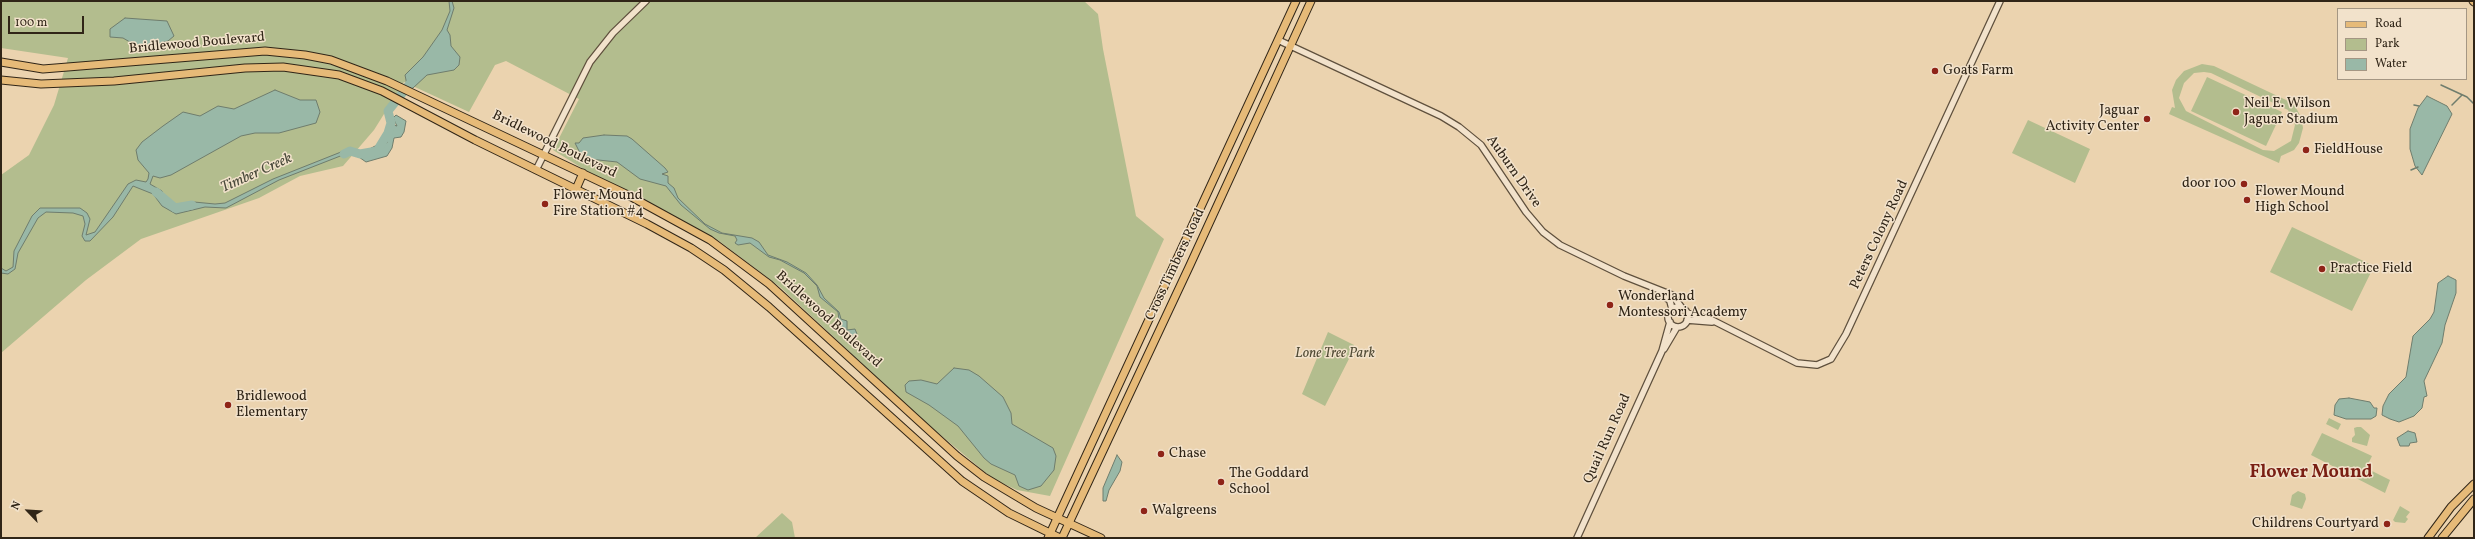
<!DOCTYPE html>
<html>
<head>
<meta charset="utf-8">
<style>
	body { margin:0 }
	#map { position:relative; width:2475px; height:539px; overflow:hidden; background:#ebd3af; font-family:Vollkorn,serif }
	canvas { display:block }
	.frame { position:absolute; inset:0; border:2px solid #302517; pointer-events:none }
	.legend { position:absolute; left:2337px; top:8px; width:130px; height:72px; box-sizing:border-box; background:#f2e2cb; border:1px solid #a49683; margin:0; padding:5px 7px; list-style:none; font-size:12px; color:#302517 }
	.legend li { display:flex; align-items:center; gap:8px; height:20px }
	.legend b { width:20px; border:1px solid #a49683 }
	.north { position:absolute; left:8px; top:491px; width:40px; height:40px; -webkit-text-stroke:3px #f2e2cb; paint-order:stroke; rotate:295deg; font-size:11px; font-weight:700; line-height:16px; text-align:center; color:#302517 }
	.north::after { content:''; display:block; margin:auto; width:14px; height:18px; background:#302517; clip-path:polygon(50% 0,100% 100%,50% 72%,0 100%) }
	.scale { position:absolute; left:8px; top:16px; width:76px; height:18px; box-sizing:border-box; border:2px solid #302517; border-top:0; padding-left:5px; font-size:12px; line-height:14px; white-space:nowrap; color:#302517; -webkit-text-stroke:3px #f2e2cb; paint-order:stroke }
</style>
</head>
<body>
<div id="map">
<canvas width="2475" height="539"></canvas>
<div class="frame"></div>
<ul class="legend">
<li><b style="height:5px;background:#e6ba78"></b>Road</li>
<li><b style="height:11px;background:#b3bd8e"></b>Park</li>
<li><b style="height:11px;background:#99b8a7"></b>Water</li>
</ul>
<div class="north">N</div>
<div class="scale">100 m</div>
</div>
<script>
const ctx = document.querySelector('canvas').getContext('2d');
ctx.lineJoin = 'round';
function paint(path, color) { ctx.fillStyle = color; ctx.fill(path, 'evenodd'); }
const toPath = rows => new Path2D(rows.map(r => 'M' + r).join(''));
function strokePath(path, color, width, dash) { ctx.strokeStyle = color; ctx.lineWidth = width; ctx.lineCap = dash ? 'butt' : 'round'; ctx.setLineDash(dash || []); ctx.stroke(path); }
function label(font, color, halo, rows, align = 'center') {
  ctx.font = font + ' Vollkorn,serif'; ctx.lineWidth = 3; ctx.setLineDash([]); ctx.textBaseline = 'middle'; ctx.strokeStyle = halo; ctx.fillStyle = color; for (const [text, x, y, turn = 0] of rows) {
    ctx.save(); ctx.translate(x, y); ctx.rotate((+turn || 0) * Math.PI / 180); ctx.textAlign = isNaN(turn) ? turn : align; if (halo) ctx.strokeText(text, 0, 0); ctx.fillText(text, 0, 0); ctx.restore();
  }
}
paint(toPath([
	[1,1,1084,1,1098,14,1103,49,1136,216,1164,239,1050,496,1017,490,993,479,925,422,780,287,719,241,671,214,585,170,553,150,579,99,506,61,495,65,469,112,404,82,374,130,343,166,300,176,259,198,141,239,86,280,1,353,1,175,29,155,54,105,68,58,1,48],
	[2202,64,2214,66,2286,100,2295,106,2301,117,2303,128,2299,143,2294,150,2281,156,2279,163,2169,114,2172,107,2175,108,2172,90,2176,80,2184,71],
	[2204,72,2211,73,2288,110,2295,125,2291,141,2274,151,2263,150,2186,111,2179,98,2184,83,2194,73],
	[2207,77,2282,112,2266,146,2191,111],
	[2028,120,2090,149,2075,183,2012,153],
	[2292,227,2374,266,2352,311,2270,272],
	[1328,332,1354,345,1354,349,1325,406,1302,394],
	[2329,418,2341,424,2338,430,2326,424],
	[2357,427,2361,427,2370,435,2367,446,2352,442,2352,438,2355,435,2354,428],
	[2322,433,2372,456,2366,468,2390,480,2385,493,2311,455],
	[2298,491,2305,494,2306,499,2302,509,2290,505,2292,495],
	[2400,506,2410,512,2406,517,2408,519,2405,523,2395,522,2393,520],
	[782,513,792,522,795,538,755,538]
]), '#b3bd8e');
const water = toPath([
	[449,1,452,1,454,8,447,30,450,35,451,46,460,57,459,65,454,70,427,75,413,88,407,85,405,75,423,57,442,30,450,11,449,1],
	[125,18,167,21,174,36,168,41,145,47,135,45,123,38,110,37,110,29,125,18],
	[275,90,300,100,316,100,320,112,316,123,279,133,255,133,241,136,171,175,160,178,153,176,150,184,162,191,166,204,180,209,194,202,215,204,225,203,273,179,346,150,360,154,377,145,387,143,388,136,385,132,390,124,397,126,393,118,396,115,406,121,404,132,401,137,394,138,392,148,387,156,366,162,356,155,348,153,279,180,226,208,205,207,176,214,162,206,153,194,133,186,113,217,90,241,85,241,82,236,85,224,83,216,73,213,46,212,38,218,18,253,15,269,8,274,1,273,1,268,6,271,13,267,14,251,32,216,40,208,80,208,87,213,90,219,86,235,95,232,128,184,136,180,146,182,148,179,149,173,138,160,136,150,142,142,163,126,183,112,200,116,218,106,234,109,275,90],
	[2427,96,2447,106,2452,114,2422,175,2415,166,2410,149,2410,129,2418,108,2427,96],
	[604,135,627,136,632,139,665,168,668,172,662,174,668,176,668,183,674,188,678,198,705,224,722,233,752,238,759,242,768,255,787,262,806,273,817,285,824,298,839,312,841,319,847,321,847,330,855,329,857,334,852,339,850,333,844,332,838,327,835,322,839,320,838,312,820,297,817,286,804,273,780,260,769,257,750,243,738,245,735,243,737,240,735,236,719,233,710,229,681,205,666,186,640,179,617,162,589,159,581,155,575,143,579,143,583,138,604,135],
	[2448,276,2456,280,2456,293,2445,325,2442,343,2424,381,2427,396,2424,397,2422,408,2414,416,2399,422,2390,419,2382,415,2383,406,2389,394,2406,377,2413,336,2430,319,2434,312,2438,283,2448,276],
	[954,368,969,370,979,376,1003,397,1011,413,1012,424,1053,448,1056,456,1054,470,1041,486,1028,490,1019,486,1015,475,991,464,984,458,958,426,929,405,906,392,905,385,909,381,921,380,937,384,954,368],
	[2349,398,2370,402,2374,408,2377,408,2376,416,2371,419,2346,419,2334,415,2335,405,2339,399,2349,398],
	[2408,431,2415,433,2417,442,2410,443,2409,446,2400,446,2397,438,2408,431],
	[1117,455,1122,462,1120,471,1109,490,1106,501,1103,501,1103,488,1117,455]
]);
paint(water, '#99b8a7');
strokePath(water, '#6f7d6d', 1);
strokePath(toPath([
	[2441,85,2467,97,2474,104],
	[2414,105,2419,106],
	[2452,105,2462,95],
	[2411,170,2418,167]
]), '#6f7d6d', 1.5);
strokePath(toPath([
	[344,154,350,151,360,154,377,151,388,133,391,123,388,111,416,76],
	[156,192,175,208,192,205]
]), '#99b8a7', 9);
const minor = toPath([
	[1278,40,1441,116,1459,127,1481,145,1526,212,1543,232,1560,245,1624,276,1672,295,1682,308],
	[536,170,590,62,613,33,646,1],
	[1660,292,1670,301,1672,309],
	'1668 317a10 10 0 1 1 20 0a10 10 0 1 1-20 0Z',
	[1687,313,1710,319,1797,363,1817,365,1831,359,1846,334,2000,1],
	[1687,320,1712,322],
	[1664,349,1677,327],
	[1577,538,1662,351,1670,322]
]);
const major = toPath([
	[2473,1,2474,2],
	[1,62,43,69,265,51,305,55,331,60,387,81,626,194,710,240,769,284,957,456,984,477,1036,508,1101,538],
	[1,80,41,84,114,81,245,68,283,67,339,75,382,91,475,140,647,224,691,248,724,270,769,307,962,481,1009,513,1060,538],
	[576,189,583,173],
	[1048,538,1296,1],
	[1062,538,1190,265,1311,1],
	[2428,538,2451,507,2474,484],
	[2442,538,2474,499]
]);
strokePath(minor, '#5f503d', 8);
strokePath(major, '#302517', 9);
strokePath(minor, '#f2e2cb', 5.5);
strokePath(major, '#e6ba78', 7);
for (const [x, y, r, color] of [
	[1935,71,4,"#8f2418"],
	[2236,112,4,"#8f2418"],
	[2147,119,4,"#8f2418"],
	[2306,150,4,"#8f2418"],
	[2244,184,4,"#8f2418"],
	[2247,200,4,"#8f2418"],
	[545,204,4,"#8f2418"],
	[2322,269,4,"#8f2418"],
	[1610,305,4,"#8f2418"],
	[228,405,4,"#8f2418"],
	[1161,454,4,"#8f2418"],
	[1221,482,4,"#8f2418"],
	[1144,511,4,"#8f2418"],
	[2387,524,4,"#8f2418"]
]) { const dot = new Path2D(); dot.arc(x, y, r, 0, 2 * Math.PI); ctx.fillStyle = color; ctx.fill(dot); strokePath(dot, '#f2e2cb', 1.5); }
label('14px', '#302517', '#f2e2cb', [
	["Bridlewood Boulevard",197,44,-5],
	["Bridlewood Boulevard",554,145,26],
	["Auburn Drive",1513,172,55],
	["Peters Colony Road",1880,235,-65],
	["Cross Timbers Road",1176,265,-65],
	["Bridlewood Boulevard",828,320,42],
	["Quail Run Road",1608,439,-66]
]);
label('14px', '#302517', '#f2e2cb', [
	["Goats Farm",1943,71],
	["Neil E. Wilson",2244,104],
	["Jaguar Stadium",2244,120],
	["Jaguar",2139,111,"right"],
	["Activity Center",2139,127,"right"],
	["FieldHouse",2314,150],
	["door 100",2236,184,"right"],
	["Flower Mound",2255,192],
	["High School",2255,208],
	["Flower Mound",553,196],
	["Fire Station #4",553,212],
	["Practice Field",2330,269],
	["Wonderland",1618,297],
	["Montessori Academy",1618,313],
	["Bridlewood",236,397],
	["Elementary",236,413],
	["Chase",1169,454],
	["The Goddard",1229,474],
	["School",1229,490],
	["Walgreens",1152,511],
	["Childrens Courtyard",2379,524,"right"]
], 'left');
label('italic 14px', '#514b35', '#f2e2cb', [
	["Lone Tree Park",1335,354]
]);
label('italic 15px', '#4a4a3b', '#f2e2cb', [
	["Timber Creek",257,174,-24]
]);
label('bold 18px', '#7a1f14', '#f2e2cb', [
	["Flower Mound",2311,474]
]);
</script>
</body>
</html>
